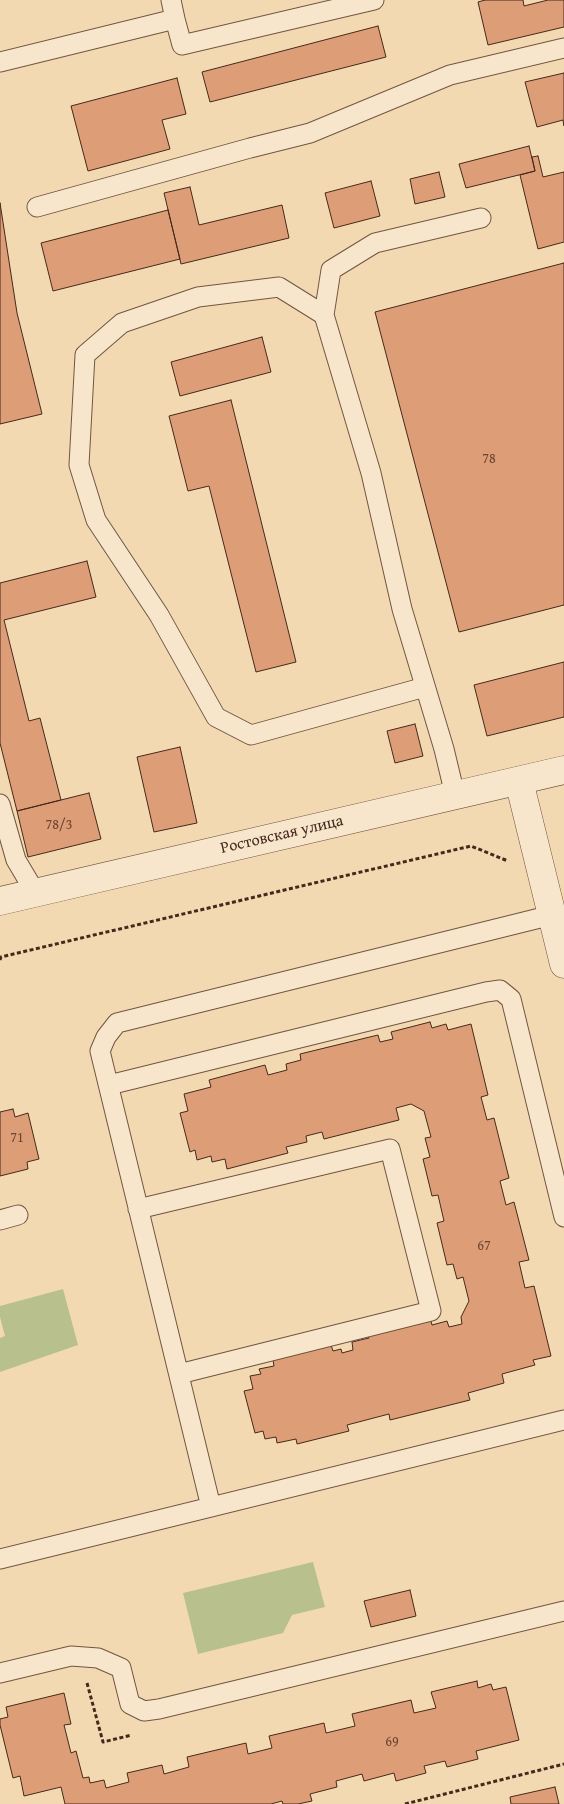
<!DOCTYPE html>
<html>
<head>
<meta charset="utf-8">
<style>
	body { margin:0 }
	canvas { display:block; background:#f3d9b1 }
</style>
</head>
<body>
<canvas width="564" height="1804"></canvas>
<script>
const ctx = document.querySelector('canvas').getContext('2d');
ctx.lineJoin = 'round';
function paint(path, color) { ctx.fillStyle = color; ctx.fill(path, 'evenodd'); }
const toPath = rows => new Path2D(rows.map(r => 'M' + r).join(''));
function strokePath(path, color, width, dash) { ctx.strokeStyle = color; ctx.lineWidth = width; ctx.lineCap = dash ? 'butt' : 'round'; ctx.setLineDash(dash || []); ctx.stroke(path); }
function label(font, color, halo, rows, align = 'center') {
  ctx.font = font + ' "Gentium Book Plus",serif'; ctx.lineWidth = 5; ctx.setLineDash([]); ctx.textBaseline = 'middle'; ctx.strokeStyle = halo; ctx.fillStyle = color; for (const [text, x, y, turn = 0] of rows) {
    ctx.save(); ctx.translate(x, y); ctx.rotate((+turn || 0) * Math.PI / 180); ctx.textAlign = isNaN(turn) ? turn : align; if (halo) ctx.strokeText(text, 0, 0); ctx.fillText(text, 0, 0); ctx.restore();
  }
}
paint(toPath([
	[63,1289,78,1345,0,1372,0,1338,5,1336,0,1317,0,1306],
	[313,1562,325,1607,292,1615,283,1633,198,1654,183,1593]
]), '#b8c08e');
const building = toPath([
	[485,0,523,0,524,6,548,0,564,0,564,27,488,45,478,2,485,0],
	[378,26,386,57,210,102,202,72,378,26],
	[564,73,564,126,563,120,537,127,525,82,564,73],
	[177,78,186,114,162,120,170,149,88,171,71,106,177,78],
	[529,146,535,171,466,188,459,164,529,146],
	[538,156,543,177,564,172,564,242,538,249,520,175,535,171,532,157,538,156],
	[439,172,445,197,415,204,410,179,439,172],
	[371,181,380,216,334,228,325,193,371,181],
	[190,187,199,225,282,205,289,238,181,264,164,193,190,187],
	[0,203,17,313,42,414,0,424,0,203],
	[168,210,180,259,53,291,41,243,168,210],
	[564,263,564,605,459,632,375,312,564,263],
	[262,337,271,372,180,396,171,362,262,337],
	[231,400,296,662,256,672,209,486,188,491,169,416,231,400],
	[87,561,96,597,4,620,29,721,40,718,61,800,17,811,0,743,0,583,87,561],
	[564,662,564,717,487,736,474,685,564,662],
	[415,724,423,756,395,763,387,731,415,724],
	[180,747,197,823,154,832,137,757,180,747],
	[89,793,101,839,28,857,17,811,89,793],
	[430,1022,432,1028,446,1024,448,1030,471,1024,488,1095,481,1097,487,1120,494,1118,509,1178,500,1181,506,1205,514,1202,529,1260,519,1262,525,1288,534,1286,551,1356,533,1360,535,1365,502,1374,504,1383,468,1393,470,1400,390,1420,389,1414,347,1425,349,1431,297,1444,296,1439,277,1443,276,1437,265,1439,263,1431,255,1433,244,1391,253,1389,250,1376,261,1374,259,1369,274,1366,273,1360,331,1345,333,1351,341,1349,342,1353,353,1350,352,1342,369,1338,367,1333,430,1317,432,1325,447,1321,449,1327,462,1324,461,1317,469,1301,463,1277,457,1279,453,1264,447,1265,437,1223,444,1221,438,1195,432,1196,423,1159,430,1157,425,1138,431,1137,424,1111,411,1104,396,1108,399,1120,324,1139,322,1132,306,1136,307,1142,286,1147,288,1153,227,1169,225,1159,212,1162,211,1156,197,1160,195,1150,190,1152,180,1113,188,1111,184,1094,211,1087,209,1080,265,1065,268,1075,287,1070,286,1064,301,1060,300,1054,378,1035,380,1042,393,1039,391,1032,430,1022],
	[13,1109,15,1117,28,1113,39,1159,27,1162,28,1169,0,1176,0,1112,13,1109],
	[410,1590,416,1616,371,1627,364,1601,410,1590],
	[477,1681,478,1688,491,1684,493,1690,506,1687,519,1740,476,1751,478,1759,447,1767,445,1761,424,1766,426,1773,396,1781,394,1773,364,1781,362,1774,336,1781,337,1787,310,1794,312,1801,298,1804,283,1804,282,1801,271,1804,65,1804,61,1787,24,1796,20,1776,13,1778,0,1725,0,1719,8,1717,6,1707,64,1693,71,1724,64,1725,71,1753,76,1751,83,1778,89,1777,90,1783,104,1780,106,1788,129,1782,127,1773,162,1765,164,1774,189,1767,187,1757,246,1743,248,1754,272,1748,269,1736,324,1723,326,1733,355,1726,352,1714,411,1700,414,1713,436,1708,431,1692,477,1681],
	[555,1787,559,1804,511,1804,510,1797,555,1787]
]);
paint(building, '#dd9d76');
strokePath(building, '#46291c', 1);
const service = toPath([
	[175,19,182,45,374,0],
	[0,62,175,19,171,0],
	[37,207,250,148,310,133,450,75,564,48],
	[324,315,279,287,198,297,122,323,85,355,79,465,96,520,159,615,216,717,251,735,425,687],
	[455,795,444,749,402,609,371,473,324,315,331,270,375,243,481,218],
	[0,804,16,860,35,892],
	[109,1085,486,992,500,990,511,999,564,1217],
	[138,1209,390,1149,431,1311,179,1374],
	[0,1220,18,1215],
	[211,1507,100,1051,106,1037,117,1023,552,915],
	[0,1559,564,1420],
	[0,1673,71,1656,98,1658,121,1668,130,1704,144,1711,159,1709,564,1611]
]);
const minor = toPath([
	[519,781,564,964]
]);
const tertiary = toPath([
	[0,901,564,770]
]);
strokePath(service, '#715541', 21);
strokePath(minor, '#715541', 29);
strokePath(tertiary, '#715541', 29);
strokePath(toPath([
	[0,960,1,957,471,846,508,861],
	[87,1683,103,1742,132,1735],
	[405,1804,564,1764]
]), '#46291c', 3, [4, 2.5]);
strokePath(service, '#f7e6cc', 19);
strokePath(minor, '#f7e6cc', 28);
strokePath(tertiary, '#f7e6cc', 28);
label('14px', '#6c4632', null, [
	["78",489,459],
	["78/3",59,825],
	["71",17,1138],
	["67",484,1246],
	["69",392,1742]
]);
label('16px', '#46291c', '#f7e6cc', [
	["Ростовская улица",282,835,-13]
]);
</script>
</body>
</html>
